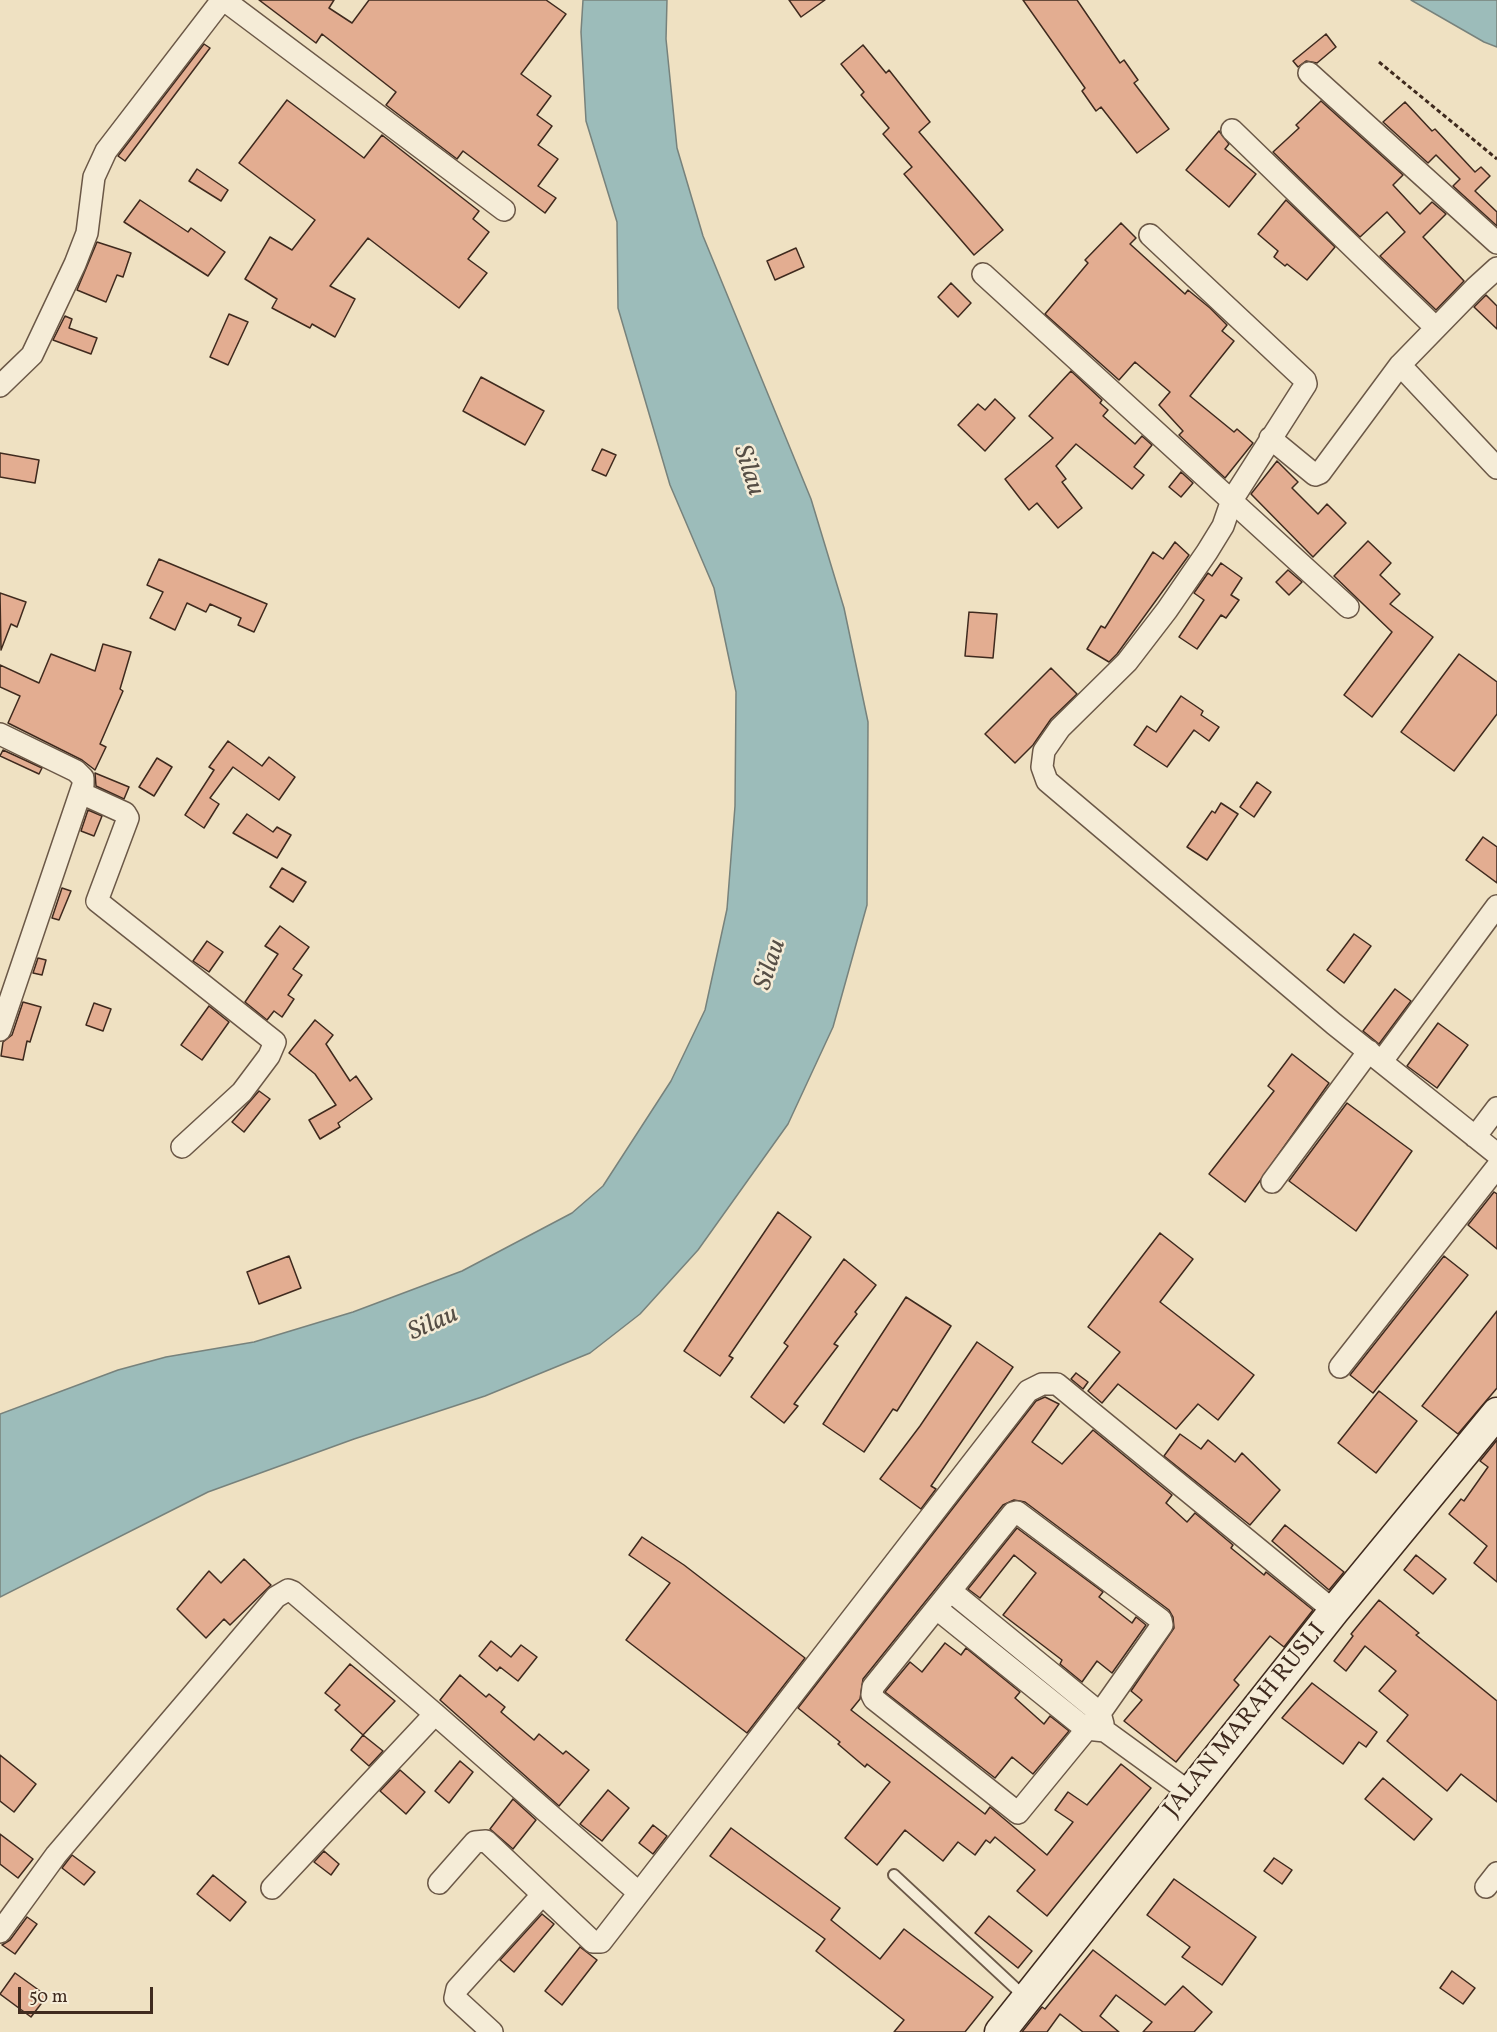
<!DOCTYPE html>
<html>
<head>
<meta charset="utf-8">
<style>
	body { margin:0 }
	#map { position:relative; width:1497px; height:2032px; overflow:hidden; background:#efe1c2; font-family:Vollkorn,serif }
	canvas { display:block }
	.scale { position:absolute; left:18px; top:1987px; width:135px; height:27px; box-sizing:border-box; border:3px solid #3f2a1e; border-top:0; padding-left:8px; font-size:18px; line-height:21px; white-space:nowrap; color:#3f2a1e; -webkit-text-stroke:4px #f5ecd7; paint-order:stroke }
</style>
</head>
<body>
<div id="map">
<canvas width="1497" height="2032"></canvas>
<div class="scale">50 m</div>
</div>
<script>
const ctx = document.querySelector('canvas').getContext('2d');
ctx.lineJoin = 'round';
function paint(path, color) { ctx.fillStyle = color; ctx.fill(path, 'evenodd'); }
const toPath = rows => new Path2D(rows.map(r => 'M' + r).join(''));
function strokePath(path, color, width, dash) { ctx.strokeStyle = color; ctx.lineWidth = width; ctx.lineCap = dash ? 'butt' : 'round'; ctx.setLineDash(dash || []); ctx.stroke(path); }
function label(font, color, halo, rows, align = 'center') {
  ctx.font = font + ' Vollkorn,serif'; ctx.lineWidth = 5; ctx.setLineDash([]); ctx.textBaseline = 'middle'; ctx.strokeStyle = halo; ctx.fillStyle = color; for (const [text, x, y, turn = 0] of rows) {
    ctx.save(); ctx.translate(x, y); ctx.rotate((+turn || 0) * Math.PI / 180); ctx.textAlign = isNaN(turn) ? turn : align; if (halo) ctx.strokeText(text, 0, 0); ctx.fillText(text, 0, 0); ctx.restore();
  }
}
const water = toPath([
	[583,0,667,0,666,39,677,148,703,236,811,499,844,608,868,722,867,905,833,1027,788,1124,698,1250,640,1314,590,1353,485,1396,354,1439,208,1492,0,1597,0,1414,118,1370,166,1357,254,1342,353,1312,462,1271,572,1213,603,1186,671,1081,705,1010,727,909,735,806,736,692,714,588,670,485,618,308,617,222,586,121,581,32,583,0],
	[1411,0,1497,0,1497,47,1484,42,1411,0]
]);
paint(water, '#9cbcba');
strokePath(water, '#77827c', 1.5);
const building = toPath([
	[259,0,334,0,329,8,352,23,369,0,546,0,566,14,521,74,551,96,537,115,552,126,538,145,558,159,538,186,556,198,545,213,463,151,457,159,386,105,396,92,322,34,316,43,259,0],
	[789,0,825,0,801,17,789,0],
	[1023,0,1077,0,1120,63,1124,60,1138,80,1134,83,1169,129,1137,153,1101,107,1096,111,1082,91,1085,88,1023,0],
	[1326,34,1336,47,1317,63,1306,61,1298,67,1293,61,1326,34],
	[204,44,210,48,125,161,118,156,204,44],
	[863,45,886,73,889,70,930,122,919,132,1003,230,974,255,904,174,912,167,883,134,889,128,861,95,864,92,841,64,863,45],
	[287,100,364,158,382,135,479,211,473,219,489,232,468,259,487,273,459,308,368,238,330,286,355,299,335,337,312,324,310,328,272,308,277,299,245,279,270,237,292,250,315,220,239,163,287,100],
	[1321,101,1403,175,1393,185,1420,214,1432,202,1446,214,1423,237,1464,281,1436,310,1380,256,1405,232,1387,212,1360,237,1273,152,1299,128,1296,125,1321,101],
	[1405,102,1432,131,1435,129,1475,172,1481,167,1490,176,1475,191,1497,212,1497,226,1453,186,1460,179,1436,155,1428,163,1383,122,1405,102],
	[1219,131,1229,144,1225,149,1256,174,1229,207,1186,170,1219,131],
	[197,169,228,190,221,201,189,181,197,169],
	[140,200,188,232,191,228,225,252,208,276,124,222,140,200],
	[1286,200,1335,247,1307,280,1287,264,1285,266,1274,257,1278,251,1258,234,1286,200],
	[1121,223,1136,238,1130,244,1185,294,1188,290,1210,308,1227,325,1222,331,1234,341,1190,396,1234,432,1237,429,1253,443,1225,478,1179,435,1183,431,1159,405,1170,392,1135,362,1119,380,1045,314,1088,263,1085,260,1121,223],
	[97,242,131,253,123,277,117,275,106,302,77,290,97,242],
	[796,248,804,267,775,280,767,261,796,248],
	[951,283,971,303,958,317,938,297,951,283],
	[1486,295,1497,306,1497,329,1474,307,1486,295],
	[229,314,248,322,228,365,210,357,229,314],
	[65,316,72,319,69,328,97,338,91,354,53,340,65,316],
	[1071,371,1102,400,1100,403,1108,410,1103,416,1135,444,1142,436,1152,445,1134,467,1144,475,1132,489,1076,444,1056,466,1066,479,1062,482,1082,508,1058,528,1037,503,1029,510,1005,479,1053,438,1029,416,1071,371],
	[481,377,544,411,525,445,463,411,481,377],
	[995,399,1015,418,985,451,958,425,978,404,985,410,995,399],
	[602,449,616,455,606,476,592,470,602,449],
	[0,453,39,460,35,483,0,477,0,453],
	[1277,461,1298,482,1292,488,1318,514,1327,504,1346,523,1313,557,1251,494,1277,461],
	[1181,472,1193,483,1181,497,1169,487,1181,472],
	[1368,541,1391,563,1380,575,1400,594,1390,604,1433,637,1372,717,1344,695,1392,632,1334,576,1368,541],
	[1175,542,1189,555,1117,654,1109,662,1087,649,1101,626,1105,628,1153,552,1163,559,1175,542],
	[159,559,267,604,254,632,238,625,241,618,210,604,206,612,187,603,175,630,150,618,163,592,147,585,159,559],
	[1221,563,1242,578,1231,595,1239,600,1226,618,1221,615,1197,649,1179,637,1204,600,1194,593,1208,573,1212,576,1221,563],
	[1288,570,1302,582,1289,595,1276,582,1288,570],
	[0,593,26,602,17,627,11,624,1,650,0,593],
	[969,612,997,614,993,658,965,656,969,612],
	[103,644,131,652,120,689,123,691,100,744,106,747,95,770,82,760,8,723,20,696,0,687,0,665,39,683,51,654,95,671,103,644],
	[1459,654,1497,682,1497,714,1454,771,1401,732,1459,654],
	[1051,668,1077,694,1051,719,1033,745,1015,763,985,734,1051,668],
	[1181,696,1203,711,1201,715,1219,727,1209,741,1194,730,1167,767,1134,745,1147,726,1156,732,1181,696],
	[228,741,262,766,269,757,295,777,279,800,233,767,210,798,219,804,204,828,185,815,214,770,209,767,228,741],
	[3,750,42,768,39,774,0,756,3,750],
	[157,758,172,767,154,796,139,787,157,758],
	[95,773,129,787,124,799,96,786,95,773],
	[1257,782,1271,792,1254,817,1240,807,1257,782],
	[1221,803,1238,814,1207,860,1187,847,1212,811,1215,813,1221,803],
	[88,810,102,816,94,836,81,831,88,810],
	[247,814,273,832,277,827,291,835,277,858,233,833,247,814],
	[1483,837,1497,847,1497,883,1466,860,1483,837],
	[282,868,306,882,293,902,270,887,282,868],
	[62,888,71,891,59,920,52,918,62,888],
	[280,926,309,947,293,969,302,975,288,995,294,999,282,1017,274,1011,267,1020,245,1002,278,954,265,946,280,926],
	[1354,934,1371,946,1344,983,1327,970,1354,934],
	[207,941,223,952,209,972,193,961,207,941],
	[38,958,46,960,42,975,33,973,38,958],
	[1395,989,1411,1001,1379,1044,1363,1031,1395,989],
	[23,1002,41,1007,30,1042,27,1041,23,1060,1,1056,3,1042,12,1035,23,1002],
	[94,1003,111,1009,103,1031,86,1025,94,1003],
	[209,1006,229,1022,202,1060,181,1045,209,1006],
	[315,1020,333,1035,326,1044,350,1081,356,1076,372,1099,338,1123,340,1127,320,1139,309,1120,336,1105,315,1074,289,1053,315,1020],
	[1438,1023,1468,1045,1437,1088,1407,1066,1438,1023],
	[1292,1054,1329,1083,1245,1202,1209,1174,1274,1091,1268,1086,1292,1054],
	[259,1091,270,1099,244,1132,232,1122,259,1091],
	[1347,1103,1412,1151,1356,1231,1289,1181,1347,1103],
	[1494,1192,1497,1194,1497,1249,1468,1225,1494,1192],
	[778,1212,811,1237,729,1356,733,1358,720,1376,684,1351,778,1212],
	[1160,1233,1193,1259,1160,1302,1254,1375,1218,1420,1198,1404,1176,1429,1118,1384,1102,1403,1088,1391,1120,1352,1088,1327,1160,1233],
	[289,1256,301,1288,259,1304,247,1272,289,1256],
	[1444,1256,1468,1275,1373,1393,1350,1375,1444,1256],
	[844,1259,876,1285,855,1312,857,1314,834,1344,838,1346,794,1404,798,1406,784,1423,751,1397,788,1346,784,1343,844,1259],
	[906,1297,951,1326,897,1411,893,1409,864,1452,823,1424,906,1297],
	[1497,1311,1497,1388,1458,1434,1422,1406,1497,1311],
	[977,1342,1013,1367,931,1486,936,1489,921,1509,880,1479,920,1426,977,1342],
	[1076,1373,1088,1382,1083,1389,1071,1379,1076,1373],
	[1379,1391,1417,1421,1376,1473,1338,1443,1379,1391],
	[1045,1397,1059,1404,1032,1442,1062,1464,1093,1430,1172,1495,1166,1503,1187,1522,1195,1513,1233,1545,1231,1548,1264,1575,1266,1572,1313,1610,1284,1647,1270,1636,1234,1680,1239,1685,1176,1762,1124,1721,1142,1700,1131,1691,1174,1628,1173,1617,1169,1610,1025,1502,1014,1500,1003,1505,863,1679,860,1699,851,1710,985,1814,990,1807,1047,1855,1073,1822,1055,1810,1068,1792,1087,1805,1121,1764,1151,1788,1047,1916,1017,1891,1035,1870,995,1837,990,1843,986,1840,975,1855,958,1842,943,1861,905,1830,877,1865,845,1838,890,1782,867,1764,865,1767,838,1744,840,1742,798,1708,1036,1401,1045,1397],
	[1180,1434,1201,1449,1208,1440,1235,1462,1242,1453,1280,1490,1250,1525,1164,1456,1180,1434],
	[1497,1440,1497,1582,1474,1563,1487,1546,1449,1514,1461,1499,1464,1501,1488,1467,1480,1461,1497,1440],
	[1285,1525,1344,1572,1329,1590,1272,1541,1285,1525],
	[1017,1528,1103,1592,1099,1597,1132,1623,1136,1617,1146,1625,1112,1673,1097,1661,1082,1682,1060,1664,1062,1660,1003,1615,1036,1573,1014,1555,980,1598,968,1589,1017,1528],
	[642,1537,684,1565,805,1658,747,1733,626,1640,670,1583,629,1555,642,1537],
	[1416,1555,1446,1579,1433,1594,1404,1570,1416,1555],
	[244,1559,271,1585,230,1625,224,1619,206,1638,177,1609,209,1571,221,1583,244,1559],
	[1379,1600,1419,1633,1416,1635,1497,1701,1497,1802,1461,1774,1447,1791,1387,1741,1408,1715,1379,1691,1396,1671,1365,1646,1346,1671,1334,1661,1353,1636,1351,1634,1379,1600],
	[491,1641,511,1657,521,1645,537,1657,518,1681,500,1667,497,1671,479,1656,491,1641],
	[945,1643,961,1655,966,1648,1020,1692,1015,1698,1044,1724,1050,1716,1069,1731,1033,1774,1012,1757,995,1778,885,1692,910,1662,922,1672,945,1643],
	[350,1664,395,1701,363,1735,335,1710,340,1705,325,1693,350,1664],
	[460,1675,486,1697,489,1694,505,1707,501,1712,534,1740,539,1734,563,1754,566,1751,589,1770,559,1806,440,1700,460,1675],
	[1312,1683,1377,1732,1366,1747,1359,1742,1343,1764,1282,1718,1312,1683],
	[363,1735,383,1751,369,1766,351,1750,363,1735],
	[0,1755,36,1784,14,1812,0,1801,0,1755],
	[460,1761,473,1772,449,1803,435,1791,460,1761],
	[400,1770,425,1792,406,1814,380,1791,400,1770],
	[1383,1778,1432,1819,1414,1840,1365,1799,1383,1778],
	[608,1790,629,1808,602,1841,580,1824,608,1790],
	[513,1799,536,1820,513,1849,490,1829,513,1799],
	[653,1825,667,1836,653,1854,639,1843,653,1825],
	[731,1828,840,1908,831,1920,880,1959,904,1929,993,1997,965,2032,894,2032,904,2020,816,1951,825,1939,710,1856,731,1828],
	[0,1834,33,1859,18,1878,0,1864,0,1834],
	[324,1851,339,1864,331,1875,314,1862,324,1851],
	[72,1855,95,1872,84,1885,62,1868,72,1855],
	[1274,1858,1292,1870,1282,1884,1264,1871,1274,1858],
	[213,1875,246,1902,230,1921,197,1894,213,1875],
	[1174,1879,1256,1937,1222,1985,1182,1957,1190,1947,1147,1915,1174,1879],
	[542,1914,554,1924,514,1972,500,1960,542,1914],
	[989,1916,1032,1951,1018,1968,975,1933,989,1916],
	[27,1917,37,1924,15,1954,2,1945,10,1940,27,1917],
	[580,1947,597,1960,562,2005,545,1991,580,1947],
	[1093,1950,1165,2005,1183,1986,1212,2012,1194,2032,1143,2032,1152,2022,1116,1995,1100,2016,1119,2032,1083,2032,1060,2014,1047,2032,1022,2032,1042,2007,1045,2009,1093,1950],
	[1452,1971,1475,1988,1463,2004,1440,1988,1452,1971],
	[15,1973,47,1996,31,2017,0,1994,15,1973]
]);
paint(building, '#e3ad91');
strokePath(building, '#3f2a1e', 1.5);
const lane = toPath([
	[894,1875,1026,1998]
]);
const street = toPath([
	[224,0,504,210],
	[1309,73,1497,243],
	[1232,130,1436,328],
	[1150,235,1305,380,1306,384,1232,500,1223,526,1207,552,1167,610,1127,662,1060,728,1044,751,1042,767,1047,781,1334,1024,1497,1154],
	[983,274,1348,607],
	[1400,365,1497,468],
	[0,386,32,355,75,264,87,233,94,177,106,151,222,0],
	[1270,438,1315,475,1320,473,1400,365,1475,288,1497,268],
	[0,734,76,771,83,778,83,785,0,1030],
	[81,793,125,813,128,818,97,901,275,1042,269,1056,242,1092,182,1147],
	[1382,1061,1497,906],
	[1475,1137,1497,1108],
	[1272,1182,1369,1051],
	[1340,1367,1497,1167],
	[1017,1512,1161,1620,1162,1625,1100,1713,1018,1813,874,1699,872,1695,873,1687,1013,1513,1017,1512],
	[952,1592,1100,1713,1103,1724],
	[937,1609,1086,1729,1105,1731,1189,1792],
	[439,1883,475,1842,486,1841,593,1942,601,1942,639,1893],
	[1486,1887,1497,1873],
	[272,1888,435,1714],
	[0,1932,56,1855,276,1597,288,1590,293,1592,435,1714,639,1893,1028,1391,1042,1384,1057,1384,1334,1611],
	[492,2032,455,1998,457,1989,542,1895]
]);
const secondary = toPath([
	[1000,2032,1334,1611,1497,1413]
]);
strokePath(lane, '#6b5847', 14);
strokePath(street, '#6b5847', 24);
strokePath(secondary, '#3f2a1e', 33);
strokePath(toPath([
	[1379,62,1497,159]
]), '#3f2a1e', 3, [4.5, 3]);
strokePath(lane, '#f5ecd7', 10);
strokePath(street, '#f5ecd7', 21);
strokePath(secondary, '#f5ecd7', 30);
label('24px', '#3f2a1e', '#f5ecd7', [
	["JALAN MARAH RUSLI",1246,1721,-51]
]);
label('italic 26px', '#564e45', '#f5ecd7', [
	["Silau",747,471,72],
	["Silau",772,965,-72],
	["Silau",434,1325,-24]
]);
</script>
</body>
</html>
